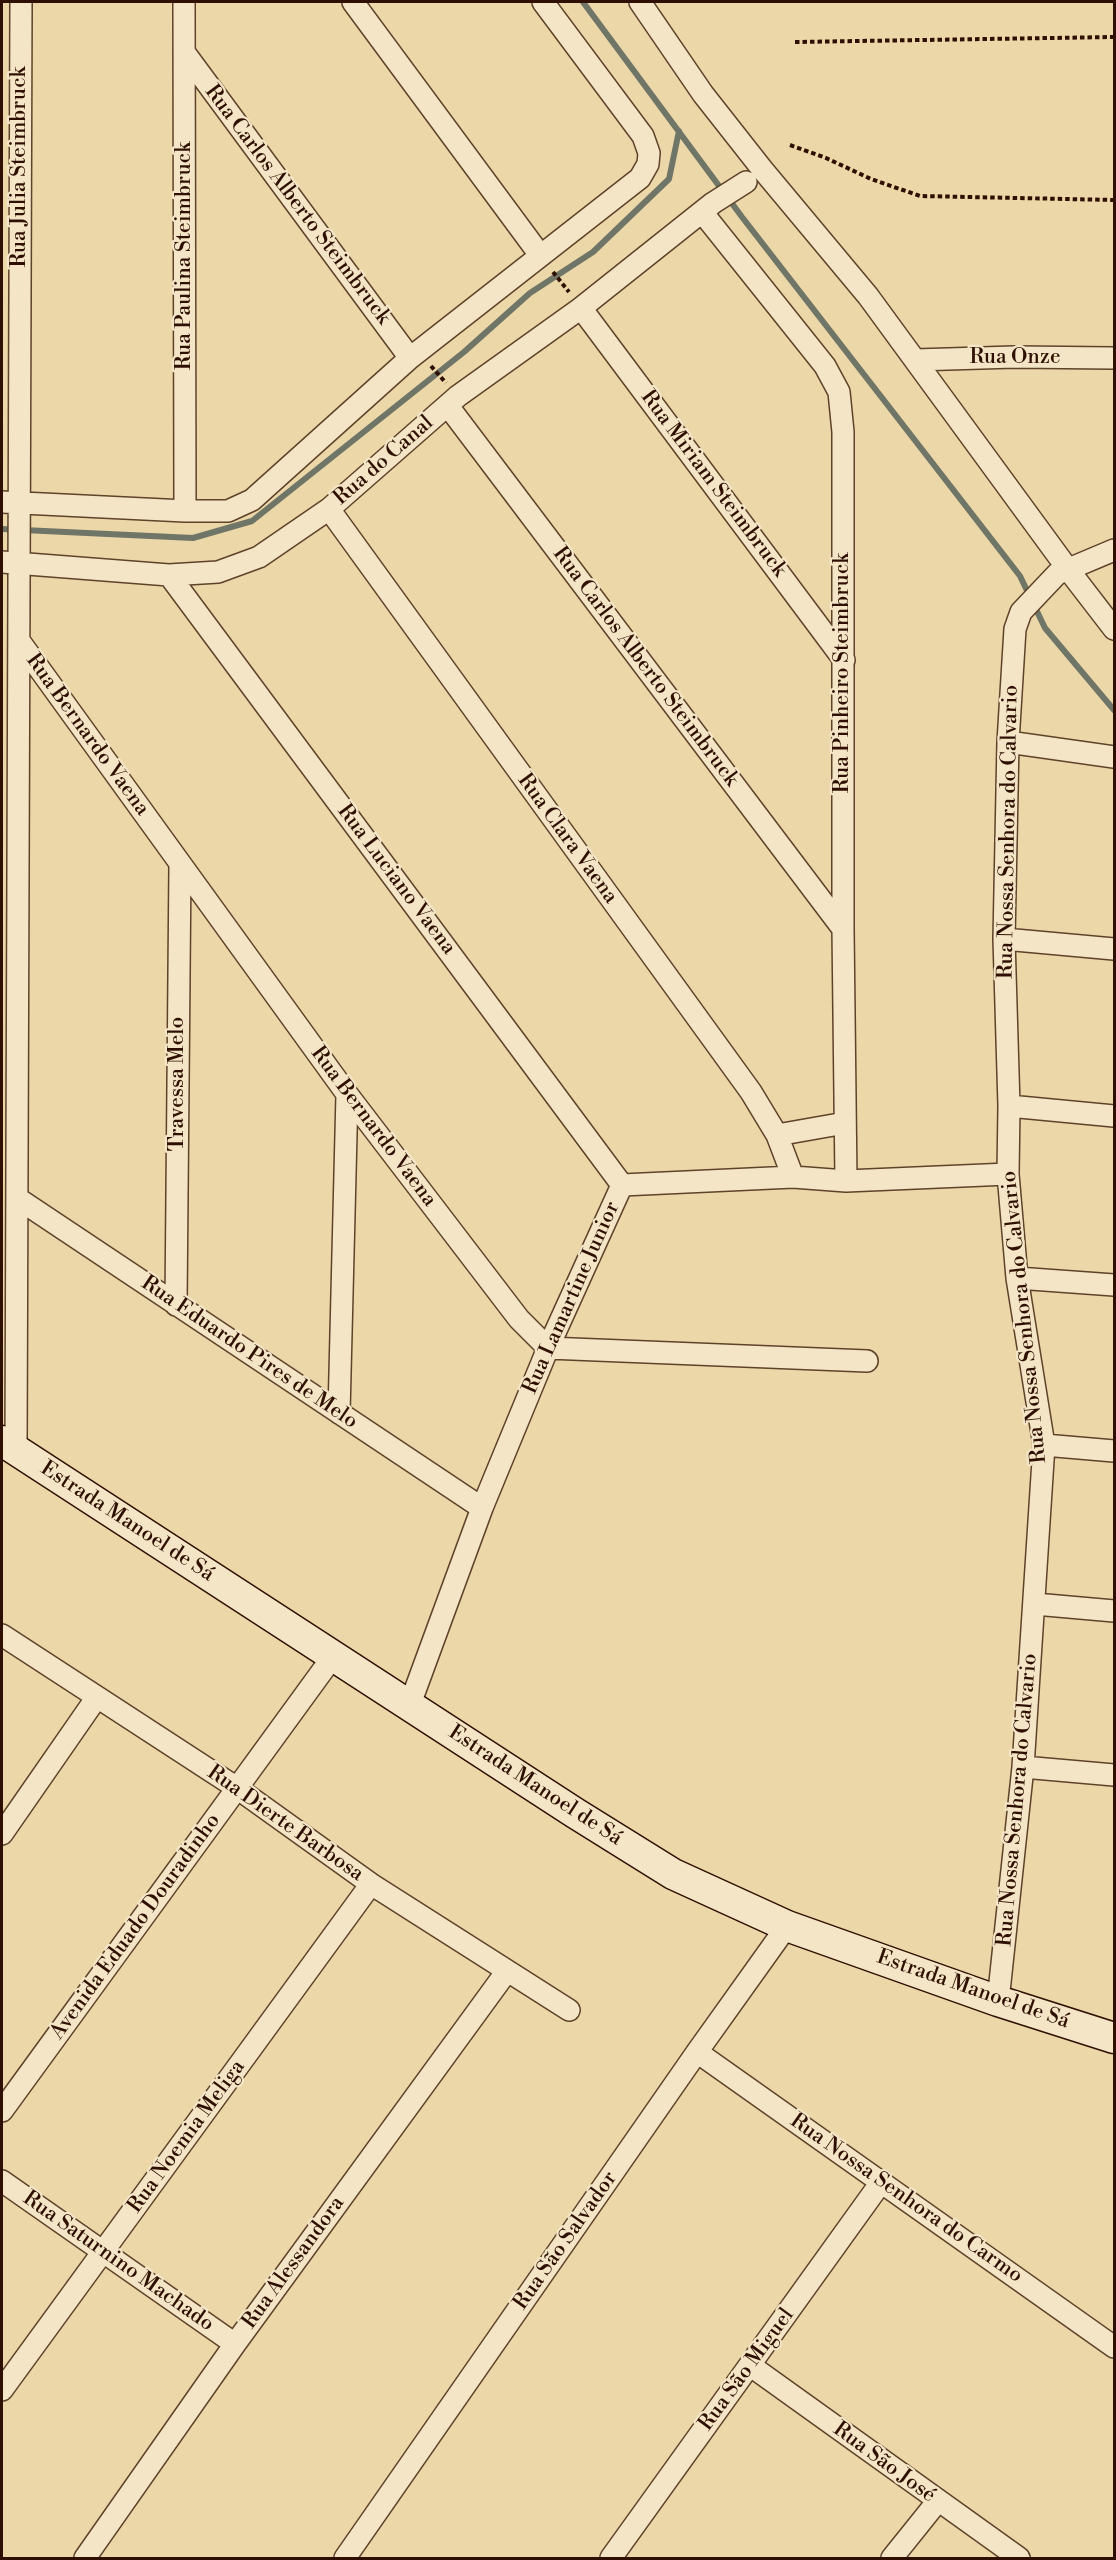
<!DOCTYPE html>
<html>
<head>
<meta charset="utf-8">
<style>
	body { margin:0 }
	#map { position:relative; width:1116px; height:2560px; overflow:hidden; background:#ecd7a8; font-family:"Libre Bodoni",serif }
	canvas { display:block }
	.frame { position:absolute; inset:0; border:3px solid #2f1000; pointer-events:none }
</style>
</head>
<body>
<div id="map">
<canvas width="1116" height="2560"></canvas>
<div class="frame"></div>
</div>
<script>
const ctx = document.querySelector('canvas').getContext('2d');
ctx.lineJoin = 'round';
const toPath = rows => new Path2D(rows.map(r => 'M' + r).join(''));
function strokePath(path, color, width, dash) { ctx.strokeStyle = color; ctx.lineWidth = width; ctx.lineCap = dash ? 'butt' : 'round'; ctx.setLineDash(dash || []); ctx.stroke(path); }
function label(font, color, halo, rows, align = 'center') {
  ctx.font = font + ' "Libre Bodoni",serif'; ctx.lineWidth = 4.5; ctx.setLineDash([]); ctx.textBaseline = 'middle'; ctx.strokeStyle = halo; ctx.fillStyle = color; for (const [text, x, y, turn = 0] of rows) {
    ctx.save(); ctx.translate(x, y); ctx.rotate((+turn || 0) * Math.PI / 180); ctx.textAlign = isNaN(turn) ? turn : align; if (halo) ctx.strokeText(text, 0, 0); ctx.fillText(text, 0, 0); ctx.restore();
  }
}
strokePath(toPath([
	[583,2,742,217,1020,576,1045,628,1114,710],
	[2,529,193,538,252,521,464,352,530,293,593,252,669,179,679,131]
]), '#6f7567', 6);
const street = toPath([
	[184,2,185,511],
	[353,2,540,255],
	[640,2,703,94,762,169,868,296,1067,568,1114,629],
	[184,52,410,358],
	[702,212,825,366,839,392,843,432,843,929,846,1181],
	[581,308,844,660],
	[915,360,1014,357,1114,358],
	[448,406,843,929],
	[2,502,185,511,228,511,252,500,410,358,640,178,648,164,649,153,643,136,543,2],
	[329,509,751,1092,777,1135,793,1177],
	[2,562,169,575,218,572,259,557,329,509,458,396,581,308,713,203,746,182],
	[169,575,622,1185],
	[20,642,347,1094,519,1319,548,1348,867,1361],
	[1008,742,1114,757],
	[1004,939,1114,949],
	[1009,1106,1114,1116],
	[777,1135,845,1123],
	[622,1185,793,1177,846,1181,1008,1174],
	[17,1198,482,1508],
	[1017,1278,1114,1285],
	[176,1305,180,864],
	[339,1413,347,1094],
	[1044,1445,1114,1451],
	[16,1449,21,2],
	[1035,1604,1114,1611],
	[2,1635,237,1788,371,1884,569,2010],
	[410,1704,482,1508,548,1348,622,1185],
	[1023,1767,1114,1775],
	[2,1834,97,1697],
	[998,2001,1023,1767,1044,1445,1017,1278,1008,1174,1009,1106,1004,939,1008,742,1015,629,1021,612,1057,574,1114,550],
	[697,2052,1114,2347],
	[2,2111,334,1655],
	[2,2181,235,2344],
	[751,2366,1019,2558],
	[2,2390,371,1884],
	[85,2558,235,2344,507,1971],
	[345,2558,697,2052,787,1926],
	[611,2558,882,2181],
	[892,2558,937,2502]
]);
const secondary = toPath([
	[2,1441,575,1813,673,1874,787,1926,998,2001,1114,2038]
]);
strokePath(street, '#5e422a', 24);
strokePath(secondary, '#2f1000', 33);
strokePath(toPath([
	[795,42,1114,37],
	[790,145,826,158,871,179,920,196,1114,200],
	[553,272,569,292],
	[431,366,446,383]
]), '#2f1000', 4, [4.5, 3]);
strokePath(street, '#f3e5c6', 21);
strokePath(secondary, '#f3e5c6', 30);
label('21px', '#2f1000', '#f3e5c6', [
	["Rua Julia Steimbruck",20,167,-90],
	["Rua Carlos Alberto Steimbruck",297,205,53],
	["Rua Paulina Steimbruck",185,256,-90],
	["Rua Onze",1015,358],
	["Rua do Canal",384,461,-41],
	["Rua Miriam Steimbruck",713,484,53],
	["Rua Carlos Alberto Steimbruck",645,667,53],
	["Rua Pinheiro Steimbruck",843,673,-90],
	["Rua Bernardo Vaena",87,735,54],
	["Rua Nossa Senhora do Calvario",1009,832,-89],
	["Rua Clara Vaena",567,839,54],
	["Rua Luciano Vaena",396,880,53],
	["Travessa Melo",178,1084,-90],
	["Rua Bernardo Vaena",373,1127,53],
	["Rua Lamartine Junior",572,1298,-66],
	["Rua Nossa Senhora do Calvario",1025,1317,-96],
	["Rua Eduardo Pires de Melo",249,1353,34],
	["Estrada Manoel de Sá",127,1522,33],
	["Estrada Manoel de Sá",535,1786,33],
	["Rua Nossa Senhora do Calvario",1018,1800,-85],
	["Rua Dierte Barbosa",285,1824,35],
	["Avenida Eduado Douradinho",136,1927,-54],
	["Estrada Manoel de Sá",973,1990,19],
	["Rua Noemia Meliga",187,2137,-54],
	["Rua Nossa Senhora do Carmo",906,2199,35],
	["Rua São Salvador",566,2241,-55],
	["Rua Saturnino Machado",118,2262,35],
	["Rua Alessandora",294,2263,-54],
	["Rua São Miguel",747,2370,-54],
	["Rua São José",884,2463,36]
]);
</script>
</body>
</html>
